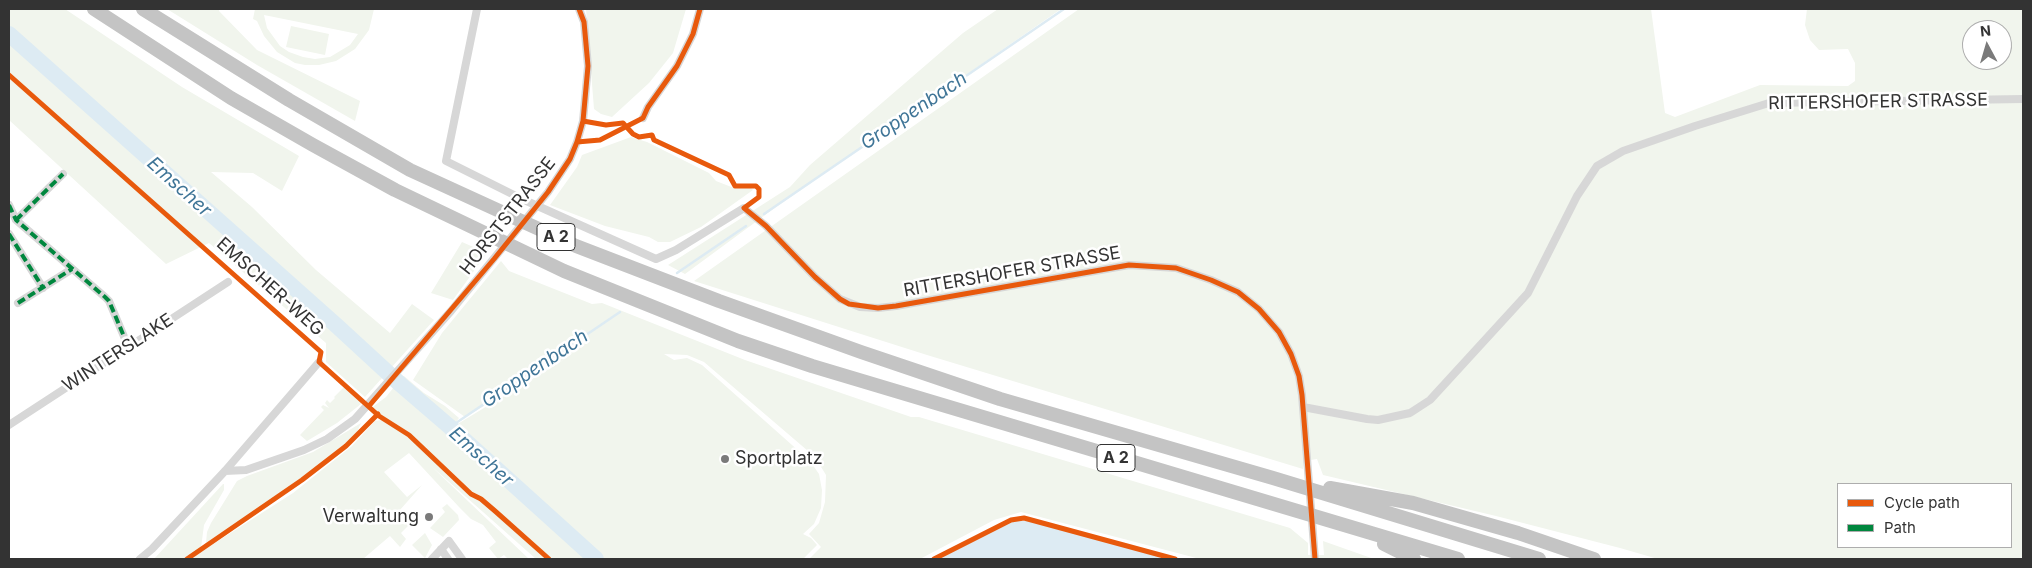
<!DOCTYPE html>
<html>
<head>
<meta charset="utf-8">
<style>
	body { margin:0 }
	#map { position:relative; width:2032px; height:568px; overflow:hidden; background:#fff; font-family:Inter,sans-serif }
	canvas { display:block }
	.frame { position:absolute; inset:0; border:10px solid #333; pointer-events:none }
	.legend { position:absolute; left:1837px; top:483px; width:175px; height:65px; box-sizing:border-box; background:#fff; border:1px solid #adadad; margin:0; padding:6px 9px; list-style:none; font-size:15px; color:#333 }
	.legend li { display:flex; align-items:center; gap:10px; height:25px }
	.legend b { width:25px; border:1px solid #adadad }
	.north { position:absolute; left:1962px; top:20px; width:50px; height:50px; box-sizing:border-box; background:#fff; border:1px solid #adadad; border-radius:50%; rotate:354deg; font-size:14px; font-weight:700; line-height:20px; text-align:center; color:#333 }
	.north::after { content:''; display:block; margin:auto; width:18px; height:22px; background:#7a7a7a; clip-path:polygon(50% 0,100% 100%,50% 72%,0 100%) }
</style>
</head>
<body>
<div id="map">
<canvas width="2032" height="568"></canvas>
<div class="frame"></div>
<ul class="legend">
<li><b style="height:6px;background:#e8590c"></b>Cycle path</li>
<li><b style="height:6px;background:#00873e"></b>Path</li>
</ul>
<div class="north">N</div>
</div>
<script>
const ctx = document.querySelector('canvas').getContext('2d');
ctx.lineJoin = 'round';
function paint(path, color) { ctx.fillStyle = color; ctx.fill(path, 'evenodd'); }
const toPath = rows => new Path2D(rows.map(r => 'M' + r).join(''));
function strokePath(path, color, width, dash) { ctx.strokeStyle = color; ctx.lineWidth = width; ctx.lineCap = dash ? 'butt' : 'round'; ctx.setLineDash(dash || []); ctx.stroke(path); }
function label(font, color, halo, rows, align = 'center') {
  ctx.font = font + ' Inter,sans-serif'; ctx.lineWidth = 5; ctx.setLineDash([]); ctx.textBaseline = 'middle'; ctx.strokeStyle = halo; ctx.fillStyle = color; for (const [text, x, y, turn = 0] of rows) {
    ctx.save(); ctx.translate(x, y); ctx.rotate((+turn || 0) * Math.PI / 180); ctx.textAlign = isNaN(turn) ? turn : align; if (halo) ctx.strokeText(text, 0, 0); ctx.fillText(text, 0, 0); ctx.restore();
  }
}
paint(toPath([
	[9,9,65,9,182,87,299,156,282,191,253,173,211,172,252,207,316,270,390,333,412,304,434,320,365,397,326,362,326,343,209,243,166,264,9,120],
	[167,9,219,9,219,11,257,50,360,101,355,121,257,65],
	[255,9,374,9,369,30,355,49,336,61,319,65,305,65,295,63,277,52,264,36,257,21,253,19],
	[264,15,358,34,350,45,330,57,315,59,303,57,289,52,280,46,267,28],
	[586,9,686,9,673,53,649,83,612,117,601,114,594,109],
	[998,9,1061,9,776,207,685,274,668,265,790,187,810,165,963,33],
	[1079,9,1651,9,1665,113,1675,117,1760,85,1848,86,1855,81,1855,63,1848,49,1819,50,1810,40,1805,25,1807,9,2023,9,2023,559,1658,559,1620,548,1496,516,1323,475,1317,459,1304,461,1303,469,927,355,694,281],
	[1972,30,2002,30,2002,60,1972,60],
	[1838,484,2011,484,2011,547,1838,547],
	[291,26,329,34,325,55,286,47],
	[631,137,647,142,709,173,716,181,734,188,736,187,749,186,753,190,701,227,670,242,658,242,649,237,605,226,550,205,577,167,582,155],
	[462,242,487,253,453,300,431,293],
	[501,261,509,271,592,304,602,303,745,360,911,417,919,417,1290,528,1308,543,1308,555,1324,555,1323,541,1374,559,1200,559,1021,512,994,520,920,559,809,559,821,547,809,534,819,523,825,502,826,475,815,457,704,362,687,355,664,354,674,360,687,358,702,365,810,461,819,474,822,490,821,508,814,524,803,534,811,538,817,545,803,559,536,559,430,465,529,559,508,559,504,555,498,559,489,548,496,542,483,525,471,519,459,507,409,453,384,472,407,497,422,485,392,519,394,523,400,518,409,525,401,533,406,539,400,547,390,536,363,559,190,559,293,493,352,446,375,421,381,420,370,409,386,397,394,387,446,431,570,356,465,417,413,380,442,333],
	[404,376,424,393,445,406,459,418,456,422,452,420,401,378],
	[344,387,361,401,361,404,337,423,307,441,300,435,324,410,321,407,323,405,329,408,325,403,327,400,330,403,335,398,334,397],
	[361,423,357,432,338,451,281,493,206,543,207,532,211,523,237,481,247,476,313,452],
	[223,484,224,484,224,490,204,525,201,548,184,559,154,559],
	[447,504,458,515,459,520,443,537,430,528,445,512,442,508],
	[425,533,432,545,425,558,412,545]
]), '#f1f5ed');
paint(toPath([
	[1012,521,1030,521,1168,559,939,559]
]), '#ddebf3');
strokePath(toPath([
	[764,214,1064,9],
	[677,273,746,226],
	[450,427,620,312]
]), '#ddebf3', 2.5);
strokePath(toPath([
	[9,34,337,326,400,384,450,427,596,559]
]), '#ddebf3', 16);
strokePath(toPath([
	[477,9,446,161,522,199,656,259,676,250,744,208,766,226,815,277,840,299,860,307,878,308,896,306,1129,265,1176,268,1211,280,1238,292,1259,309,1279,332,1291,354,1299,376,1302,395,1315,559],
	[643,118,648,107,677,66,693,34,700,9],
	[9,205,16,220,105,297,109,301,128,346],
	[16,220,63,174],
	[9,234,43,288],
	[18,303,72,269],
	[1303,407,1367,419,1378,420,1410,413,1430,400,1528,293,1577,196,1597,166,1623,151,1695,126,1769,103,2023,99],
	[9,425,228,282],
	[225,471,246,470,304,450,327,439,355,419,451,311,548,192,570,159,577,142,583,121,588,66,584,22,579,9],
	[441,549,448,559],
	[140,559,152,549,225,471,319,362],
	[432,559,449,541,462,559]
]), '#d7d7d7', 8);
strokePath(toPath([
	[94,9,231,98,313,145,395,190,564,271,738,341,812,366,1458,559],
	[143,9,289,100,410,170,576,246,719,301,861,352,1000,399,1273,478,1539,559],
	[1330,488,1413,503,1518,533,1594,559],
	[1384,544,1414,559]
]), '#c4c4c4', 14);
strokePath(toPath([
	[9,205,16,220,105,297,109,301,128,346],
	[16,220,63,174],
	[9,234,43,288],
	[18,303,72,269]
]), '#00873e', 4, [8, 4]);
strokePath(toPath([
	[9,75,321,352,319,362,379,416,409,435,471,494,481,499,495,511,549,559],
	[583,121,606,125,623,123,633,134,639,137,652,135,654,140,729,175,735,186,756,186,759,189,759,197,744,208,766,226,815,277,840,299,849,304,878,308,896,306,1129,265,1176,268,1211,280,1238,292,1259,309,1279,332,1291,354,1299,376,1302,395,1315,559],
	[577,142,600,140,643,118,648,107,677,66,693,34,700,9],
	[369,406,494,259,548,192,570,159,577,142,583,121,588,66,584,22,579,9],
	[187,559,302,480,346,446,378,414],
	[934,559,1011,520,1024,518,1175,559]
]), '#e8590c', 5);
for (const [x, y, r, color] of [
	[725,459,5,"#7a7a7a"],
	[429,517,5,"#7a7a7a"]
]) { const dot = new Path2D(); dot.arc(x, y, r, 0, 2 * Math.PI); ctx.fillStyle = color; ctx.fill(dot); strokePath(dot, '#fff', 2); }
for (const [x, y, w] of [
	[556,237,38],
	[1116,458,38]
]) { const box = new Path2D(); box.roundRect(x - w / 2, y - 13.5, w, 27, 4); ctx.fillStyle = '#fff'; ctx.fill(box); strokePath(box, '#333', 1); }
label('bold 16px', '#333', null, [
	["A 2",556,237],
	["A 2",1116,458]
]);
label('18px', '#333', '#fff', [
	["RITTERSHOFER STRASSE",1878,102,-1],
	["HORSTSTRASSE",508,216,-52],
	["RITTERSHOFER STRASSE",1012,272,-10],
	["EMSCHER-WEG",270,287,42],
	["WINTERSLAKE",118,353,-33]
]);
label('18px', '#333', '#fff', [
	["Sportplatz",735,459],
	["Verwaltung",419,517,"right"]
], 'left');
label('italic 19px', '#3f7597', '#fff', [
	["Groppenbach",914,111,-34],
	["Emscher",179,187,42],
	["Groppenbach",535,369,-34],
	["Emscher",481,457,42]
]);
</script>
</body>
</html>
